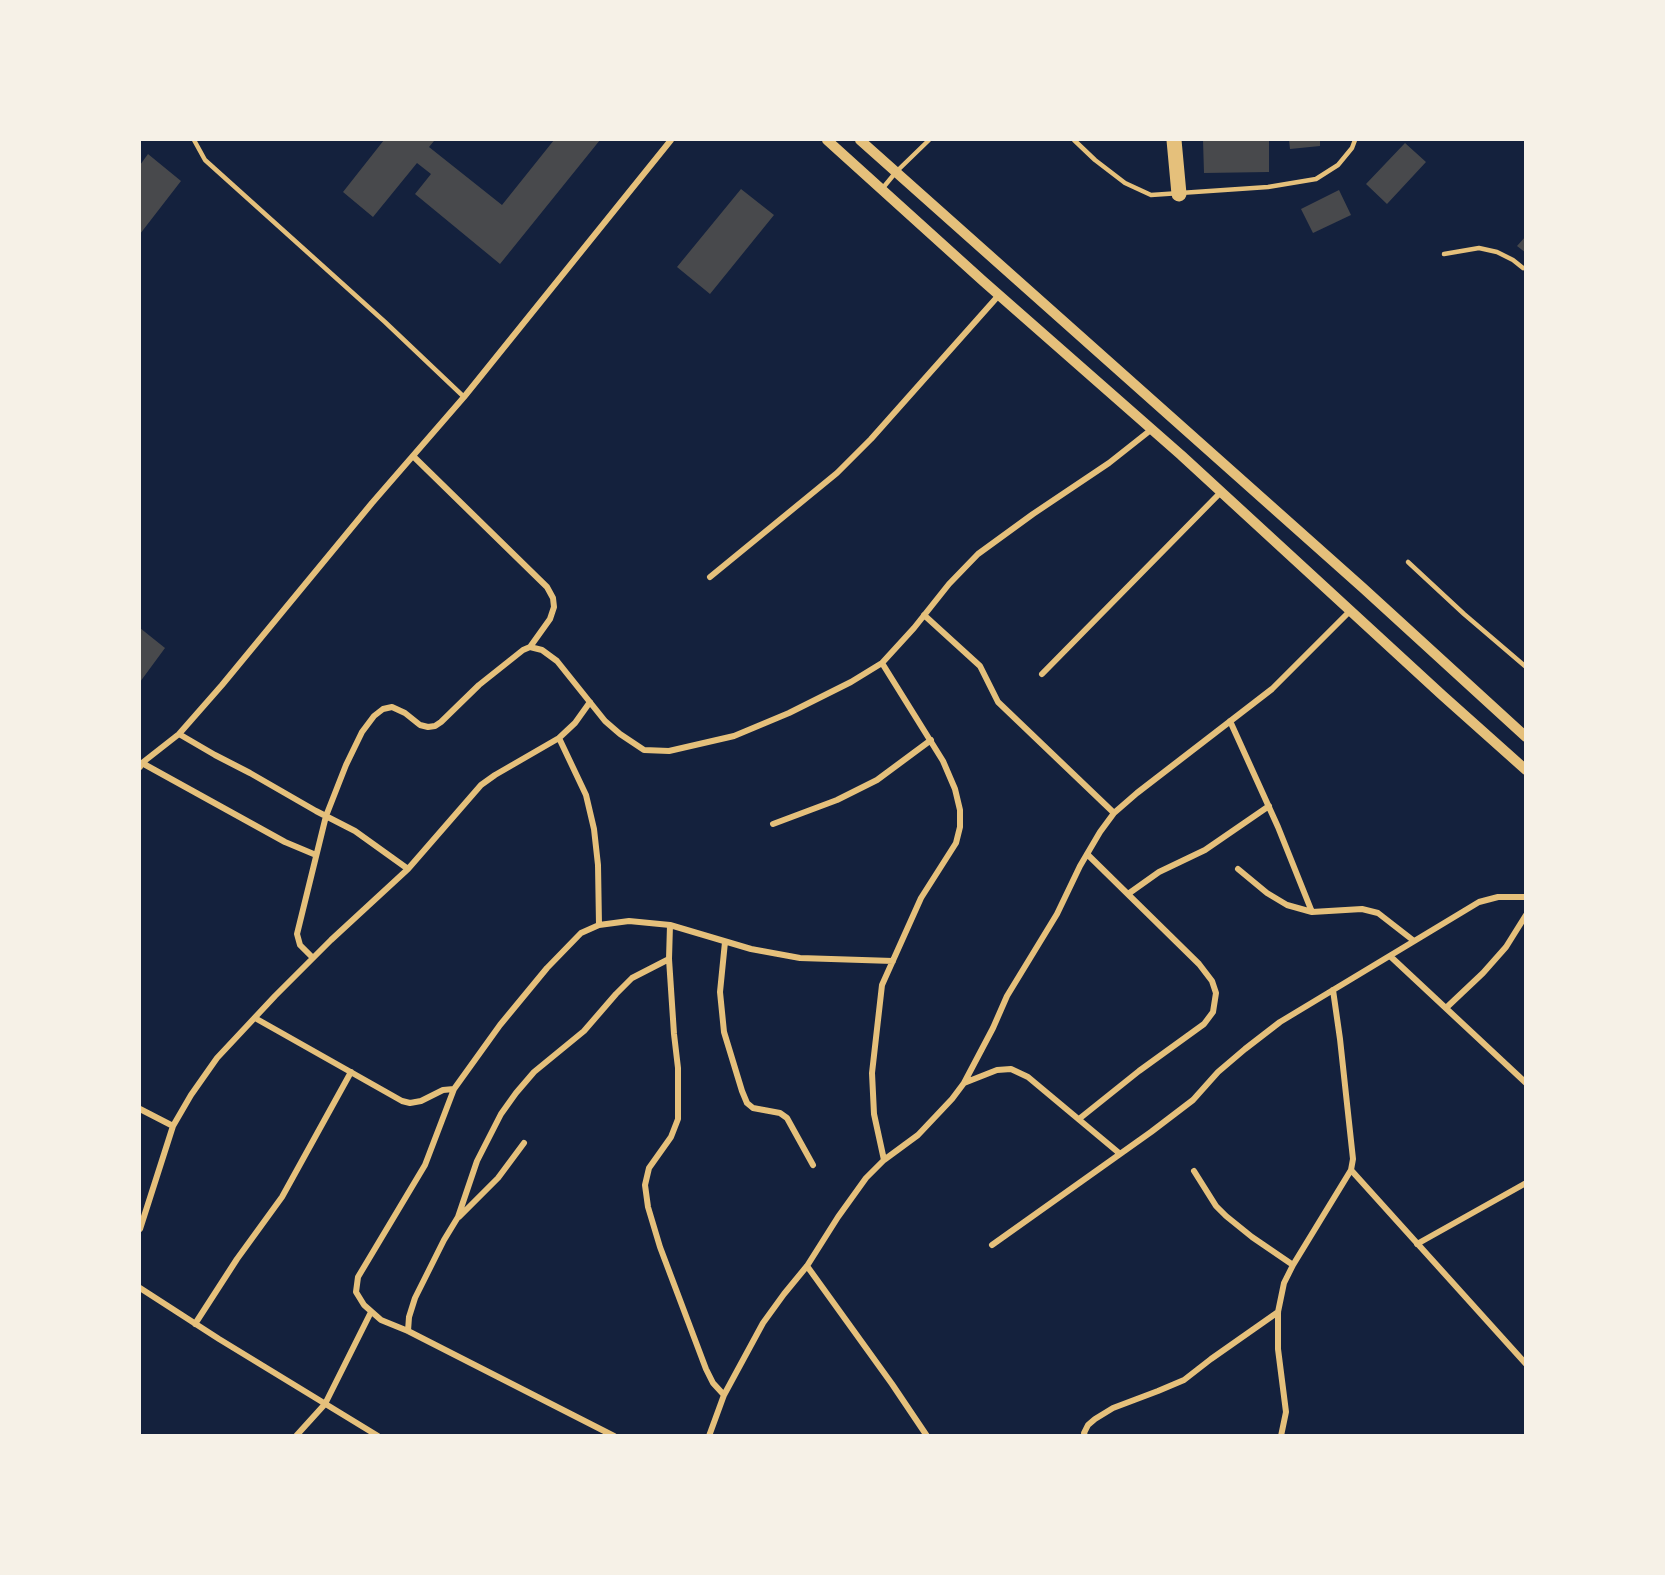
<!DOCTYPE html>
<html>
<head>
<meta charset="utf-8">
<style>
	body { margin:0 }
	#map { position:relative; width:1665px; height:1575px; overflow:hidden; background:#14213d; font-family:Lato,sans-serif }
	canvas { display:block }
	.frame { position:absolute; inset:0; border:141px solid #f6f1e7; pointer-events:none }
</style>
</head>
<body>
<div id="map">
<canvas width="1665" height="1575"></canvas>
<div class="frame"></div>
</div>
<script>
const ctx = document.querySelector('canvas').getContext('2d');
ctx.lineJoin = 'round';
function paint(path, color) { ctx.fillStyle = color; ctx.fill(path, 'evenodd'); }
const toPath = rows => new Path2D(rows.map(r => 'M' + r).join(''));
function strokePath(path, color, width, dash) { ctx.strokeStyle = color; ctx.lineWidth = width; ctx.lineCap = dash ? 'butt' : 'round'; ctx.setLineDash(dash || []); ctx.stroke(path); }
paint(toPath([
	[384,140,432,140,434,141,429,147,502,205,554,140,600,140,500,264,415,194,431,174,417,163,373,217,343,192],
	[1203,140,1269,140,1269,172,1204,173],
	[1289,140,1320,140,1320,146,1290,149],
	[1405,143,1426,162,1387,204,1366,184],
	[148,154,181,181,140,234,140,165],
	[741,189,774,215,710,294,677,267],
	[1339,190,1351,215,1313,233,1301,209],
	[1526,236,1526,253,1517,246],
	[140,628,165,648,140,682]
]), '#48494c');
strokePath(toPath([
	[194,140,205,160,385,322,464,397],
	[1074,140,1095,160,1125,183,1151,195,1268,187,1316,179,1338,165,1352,148,1355,140],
	[882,189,896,172,929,140],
	[1444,254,1479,248,1497,252,1513,260,1523,268],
	[1408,562,1464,614,1526,667]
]), '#e5c07b', 4.5);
strokePath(toPath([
	[413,456,547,587,553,598,554,607,550,619,530,647],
	[710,577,837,473,871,439,999,295],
	[924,615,980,666,998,702,1114,813],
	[882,663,943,761,955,789,960,810,960,827,956,843,921,898,882,985,872,1073,874,1114,884,1160],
	[1042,674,1221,492],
	[1230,721,1278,827,1312,912],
	[179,734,215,755,250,773,316,811,355,831,408,869],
	[559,738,586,795,594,829,598,865,599,925],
	[140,764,142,763,285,842,316,855],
	[140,767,142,763,179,734,222,685,372,503,464,397,671,140],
	[773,824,837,800,877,780,931,740],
	[1238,869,1267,893,1287,905,1312,912,1362,909,1378,913,1414,941],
	[1128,894,1159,872,1205,850,1269,806],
	[670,925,669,959,674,1034,678,1068,678,1119,671,1137,649,1168,645,1185,648,1207,660,1247,706,1369,713,1383,724,1395],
	[725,942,720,992,724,1032,742,1091,747,1103,753,1108,780,1113,787,1118,813,1165],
	[1390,956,1526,1083],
	[313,958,300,945,297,934,326,816,346,765,362,732,374,716,383,709,392,707,405,713,420,725,428,727,435,726,441,722,479,685,523,650,530,647,542,650,557,661,605,721,620,734,644,750,669,751,734,736,789,713,851,682,882,663,914,628,949,584,978,554,1033,514,1109,463,1152,429],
	[1446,1008,1483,973,1506,947,1526,915],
	[255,1018,402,1101,410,1103,421,1101,443,1090,454,1089],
	[964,1083,993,1028,1007,996,1057,914,1080,866,1100,832,1114,813,1137,793,1272,689,1350,611],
	[140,1109,173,1126],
	[1079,1119,1139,1071,1204,1024,1213,1012,1216,993,1212,981,1199,964,1087,854],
	[1351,1170,1526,1364],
	[1194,1171,1216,1206,1226,1216,1252,1237,1293,1265],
	[459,1217,498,1178,524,1143],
	[140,1229,173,1126,191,1095,217,1058,275,996,331,940,408,869,481,785,495,775,559,738,575,723,590,702],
	[1417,1244,1526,1183],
	[992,1245,1151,1132,1193,1100,1218,1072,1245,1049,1280,1022,1479,902,1498,897,1526,897],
	[807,1266,892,1384,927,1436],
	[140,1288,219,1339,378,1436],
	[195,1324,237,1259,282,1197,351,1072],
	[408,1331,409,1317,415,1298,444,1240,458,1217,477,1161,501,1114,516,1093,534,1072,584,1031,616,994,632,978,669,959],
	[296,1436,325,1404,371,1312],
	[614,1436,408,1331,381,1320,364,1305,356,1292,358,1277,425,1165,454,1089,500,1025,547,968,581,933,599,925,629,921,670,925,751,949,800,958,893,961],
	[709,1436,724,1395,763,1323,784,1294,807,1266,838,1217,866,1178,884,1160,918,1135,952,1099,964,1083,997,1070,1011,1069,1028,1077,1119,1153],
	[1085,1436,1084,1433,1088,1425,1095,1419,1113,1408,1158,1391,1184,1380,1211,1359,1278,1312],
	[1281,1436,1286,1412,1278,1349,1278,1312,1284,1283,1293,1265,1351,1170,1353,1159,1340,1039,1333,990]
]), '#e5c07b', 6);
strokePath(toPath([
	[827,140,983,281,1181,455,1442,695,1526,770],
	[860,140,1363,588,1526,737]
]), '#e5c07b', 10);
strokePath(toPath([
	[1174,140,1179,194]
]), '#e5c07b', 15);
</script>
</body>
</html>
